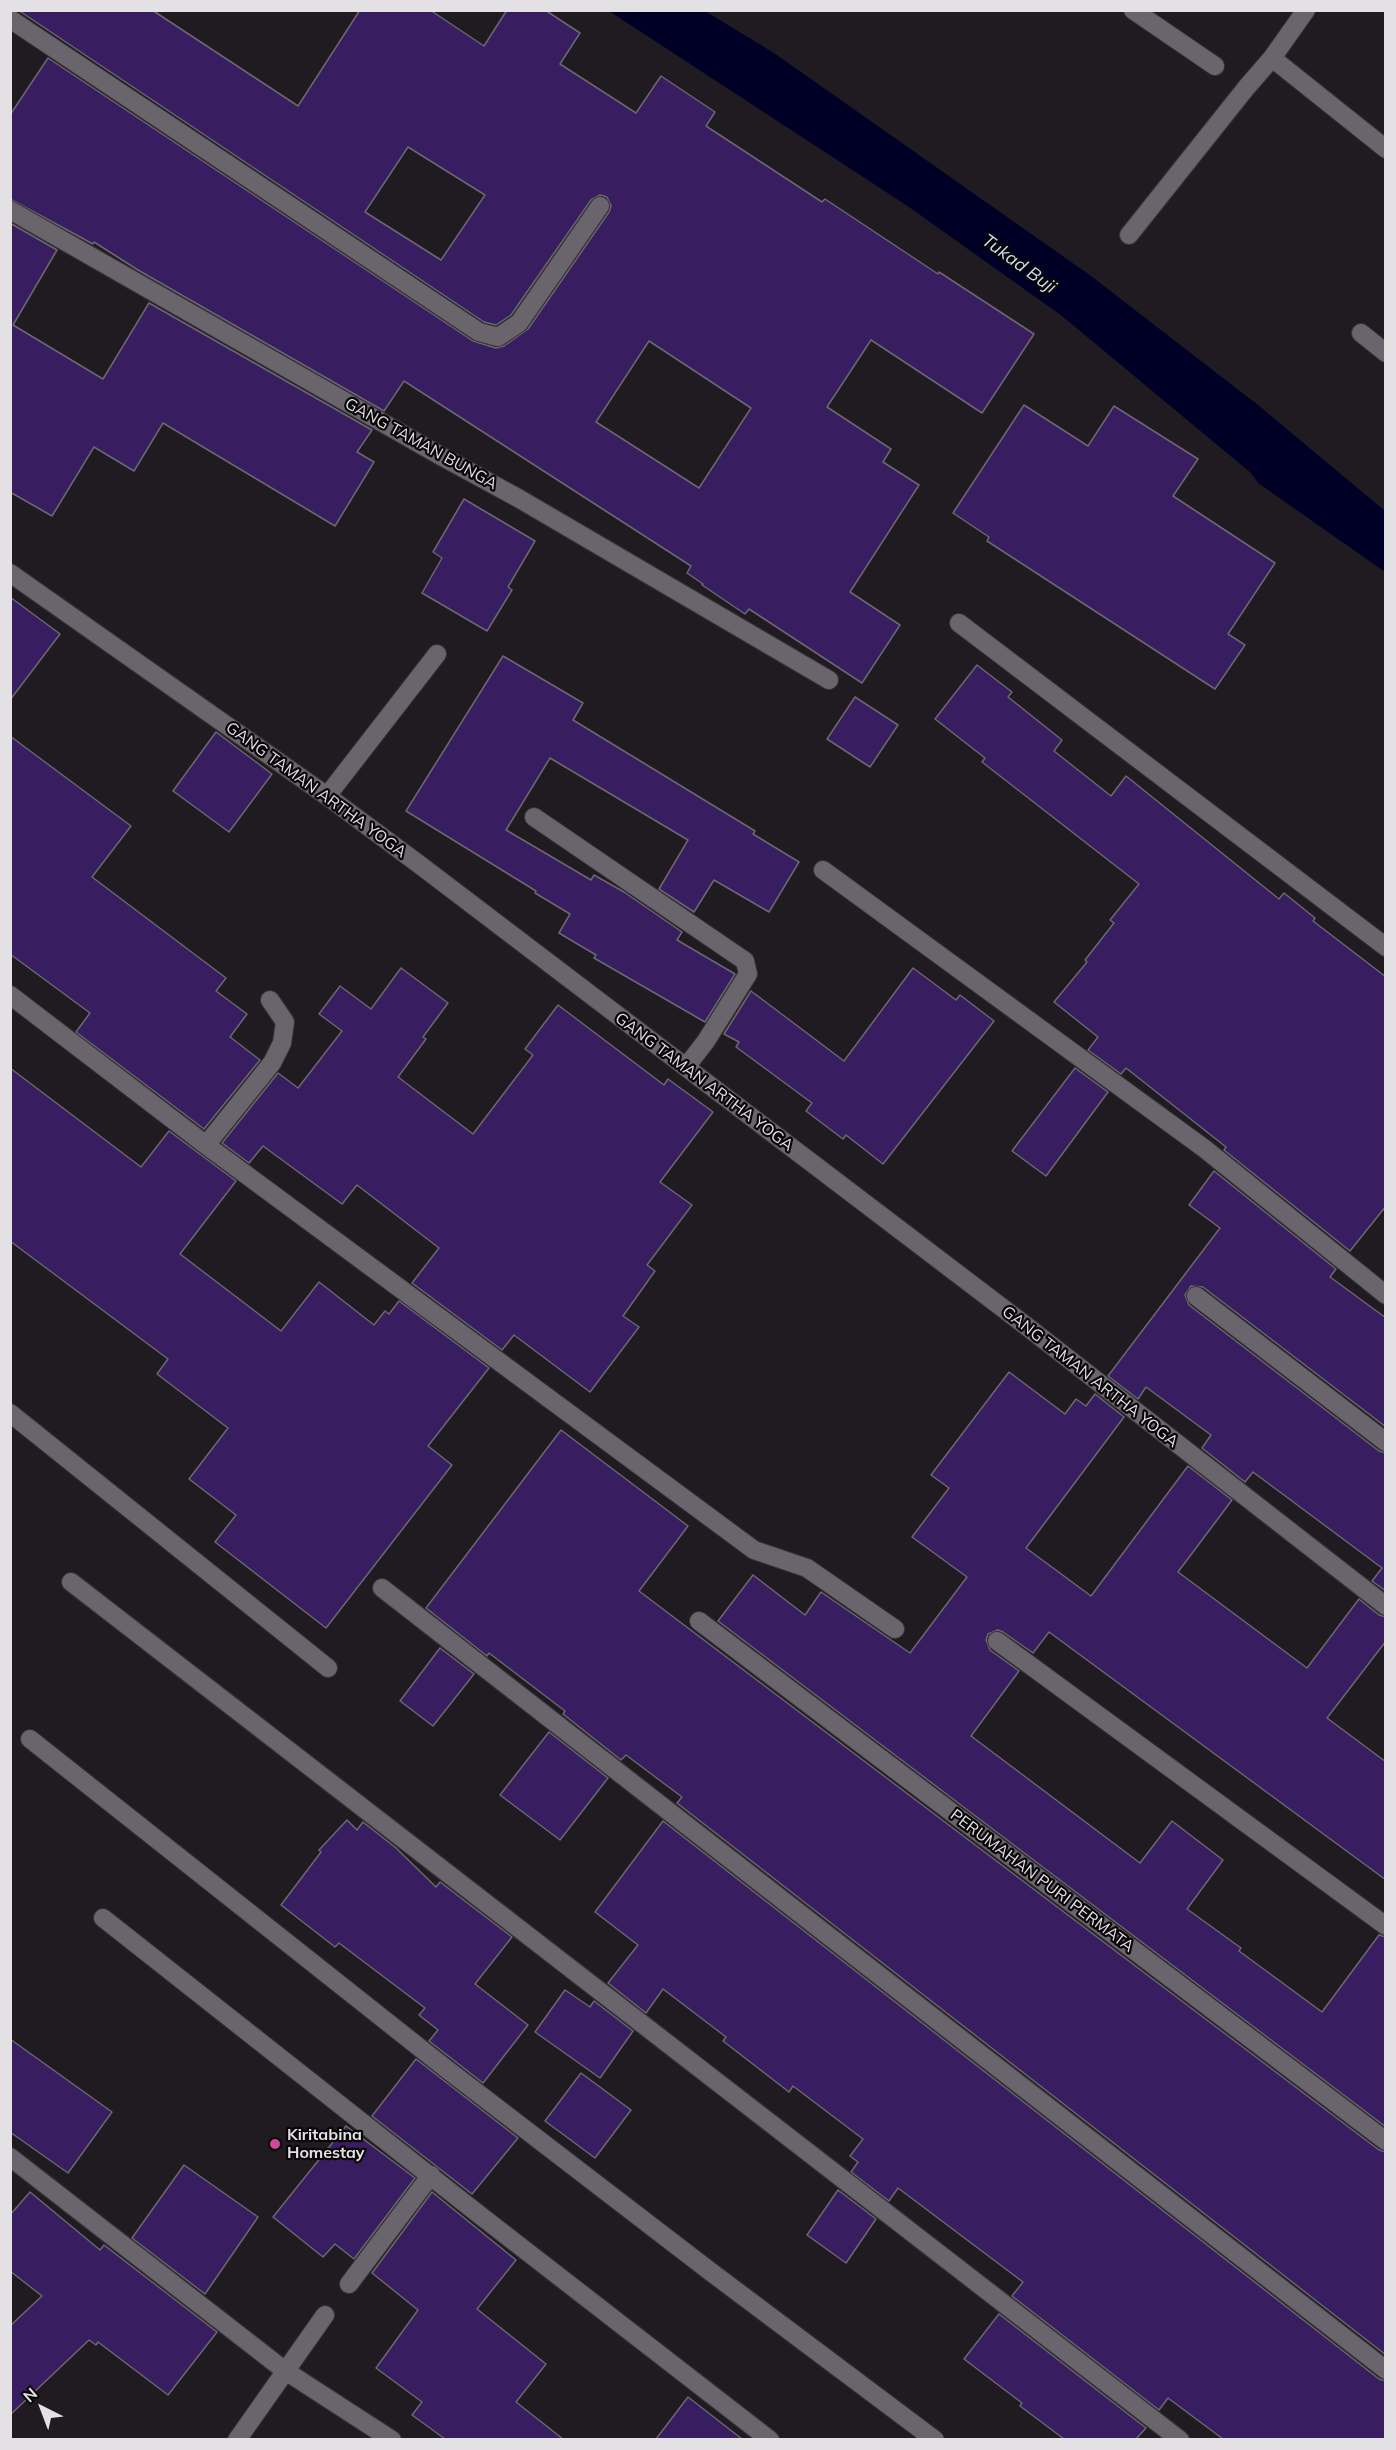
<!DOCTYPE html>
<html>
<head>
<meta charset="utf-8">
<style>
	body { margin:0 }
	#map { position:relative; width:1396px; height:2450px; overflow:hidden; background:#1f1b21; font-family:Mulish,sans-serif }
	canvas { display:block }
	.frame { position:absolute; inset:0; border:12px solid #e4e1e5; pointer-events:none }
	.north { position:absolute; left:12px; top:2378px; width:60px; height:60px; -webkit-text-stroke:4px #080609; paint-order:stroke; rotate:318deg; font-size:16px; font-weight:700; line-height:24px; text-align:center; color:#e4e1e5 }
	.north::after { content:''; display:block; margin:auto; width:21px; height:27px; background:#e4e1e5; clip-path:polygon(50% 0,100% 100%,50% 72%,0 100%) }
</style>
</head>
<body>
<div id="map">
<canvas width="1396" height="2450"></canvas>
<div class="frame"></div>
<div class="north">N</div>
</div>
<script>
const ctx = document.querySelector('canvas').getContext('2d');
ctx.lineJoin = 'round';
function paint(path, color) { ctx.fillStyle = color; ctx.fill(path, 'evenodd'); }
const toPath = rows => new Path2D(rows.map(r => 'M' + r).join(''));
function strokePath(path, color, width, dash) { ctx.strokeStyle = color; ctx.lineWidth = width; ctx.lineCap = dash ? 'butt' : 'round'; ctx.setLineDash(dash || []); ctx.stroke(path); }
function label(font, color, halo, rows, align = 'center') {
  ctx.font = font + ' Mulish,sans-serif'; ctx.lineWidth = 4.5; ctx.setLineDash([]); ctx.textBaseline = 'middle'; ctx.strokeStyle = halo; ctx.fillStyle = color; for (const [text, x, y, turn = 0] of rows) {
    ctx.save(); ctx.translate(x, y); ctx.rotate((+turn || 0) * Math.PI / 180); ctx.textAlign = isNaN(turn) ? turn : align; if (halo) ctx.strokeText(text, 0, 0); ctx.fillText(text, 0, 0); ctx.restore();
  }
}
paint(toPath([
	[609,11,705,11,774,53,1091,276,1258,405,1385,511,1385,572,1258,483,1251,473,1062,316,909,207]
]), '#000027');
const building = toPath([
	[18,10,152,10,298,106,360,10,430,10,484,46,507,10,545,10,580,33,560,64,636,113,661,76,715,112,706,126,822,202,825,199,938,274,939,272,1034,334,982,413,871,340,827,407,891,449,883,462,919,485,850,592,900,625,862,683,749,609,745,614,702,585,703,584,687,573,691,566,404,381,384,411,138,270,94,242,93,244,10,199,10,115,48,58,473,341,496,348,504,346,528,329,609,212,611,206,607,197,600,195,591,200,511,315,496,325,484,322,18,10],
	[408,147,485,195,441,260,365,212,408,147],
	[649,341,751,408,699,488,596,422,649,341],
	[10,223,57,250,13,325,103,379,149,303,372,430,357,452,374,462,335,526,163,423,134,471,94,447,52,516,10,492,10,223],
	[1024,405,1088,446,1114,406,1152,430,1198,459,1173,496,1275,563,1228,634,1245,645,1215,689,987,541,989,537,953,513,1024,405],
	[464,499,535,541,508,587,512,590,487,631,422,593,442,558,433,552,464,499],
	[10,597,60,634,10,700,10,597],
	[503,656,583,703,573,720,755,831,753,834,799,862,769,912,714,880,694,912,659,889,688,840,550,758,506,830,591,880,594,875,624,892,682,932,677,940,735,974,705,1022,594,958,596,955,559,933,570,914,535,893,536,891,406,811,503,656],
	[977,665,1012,692,1008,697,1062,740,1054,751,1111,796,1126,776,1279,899,1284,893,1315,918,1313,921,1386,977,1386,1206,1350,1251,1224,1150,1226,1147,1126,1068,1121,1074,1088,1050,1098,1037,1054,1002,1087,962,1085,960,1114,923,1110,920,1139,884,982,762,985,758,935,719,977,665],
	[855,697,898,725,870,767,827,739,855,697],
	[216,732,272,774,229,832,173,791,216,732],
	[10,736,131,826,92,877,226,978,216,991,247,1014,230,1037,260,1060,204,1129,76,1032,90,1013,10,954,10,736],
	[401,968,448,1003,423,1037,426,1039,398,1077,473,1134,533,1055,525,1049,558,1005,664,1085,668,1079,713,1112,660,1182,692,1205,647,1265,655,1271,623,1316,639,1327,590,1392,514,1335,502,1350,412,1283,439,1248,357,1185,342,1204,263,1146,249,1163,222,1143,278,1073,298,1088,342,1031,319,1014,340,986,371,1009,401,968],
	[913,968,956,1000,960,995,994,1021,883,1164,846,1135,843,1139,806,1111,812,1103,736,1047,739,1042,724,1034,751,991,844,1061,913,968],
	[10,1068,141,1167,169,1131,236,1181,180,1254,281,1331,319,1282,374,1325,385,1311,389,1314,399,1301,489,1368,428,1446,452,1465,326,1628,215,1542,236,1515,189,1479,228,1428,157,1374,168,1359,10,1241,10,1068],
	[1075,1068,1108,1092,1046,1176,1012,1151,1075,1068],
	[1214,1171,1336,1269,1330,1277,1386,1318,1386,1427,1203,1287,1191,1286,1185,1295,1189,1305,1379,1451,1386,1453,1386,1591,1372,1581,1382,1568,1253,1472,1245,1482,1202,1448,1211,1435,1146,1387,1138,1399,1108,1376,1220,1228,1189,1205,1214,1171],
	[1009,1372,1065,1414,1076,1399,1086,1406,1095,1394,1124,1417,1026,1548,1091,1596,1188,1466,1232,1500,1178,1572,1307,1668,1359,1599,1379,1615,1386,1617,1386,1641,1327,1718,1386,1762,1386,1880,1049,1632,1033,1653,1003,1632,998,1630,988,1634,986,1640,990,1650,1019,1671,971,1736,1140,1863,1172,1821,1223,1860,1187,1909,1241,1948,1239,1951,1322,2012,1379,1935,1386,1937,1386,2127,718,1621,753,1575,805,1615,821,1592,910,1653,967,1577,912,1537,949,1488,931,1475,1009,1372],
	[561,1430,688,1526,639,1591,1379,2150,1386,2152,1386,2355,677,1803,682,1797,626,1755,621,1760,563,1714,565,1711,489,1653,487,1656,426,1608,561,1430],
	[440,1648,474,1674,433,1726,400,1701,440,1648],
	[549,1732,608,1778,560,1840,500,1795,549,1732],
	[347,1820,357,1830,363,1822,396,1848,436,1887,440,1882,512,1937,475,1984,528,2025,483,2083,429,2041,438,2030,419,2015,425,2008,339,1943,335,1947,281,1905,321,1852,319,1850,347,1820],
	[663,1821,1379,2379,1386,2381,1386,2439,1223,2439,1168,2398,1159,2410,1012,2296,1023,2282,898,2188,889,2201,851,2172,858,2162,850,2156,863,2139,793,2086,789,2092,723,2041,726,2037,663,1989,646,2013,608,1983,638,1945,595,1912,663,1821],
	[565,1990,590,2007,594,2001,633,2031,600,2078,535,2032,565,1990],
	[10,2039,112,2112,68,2173,10,2132,10,2039],
	[416,2059,518,2138,472,2194,372,2116,416,2059],
	[581,2073,631,2110,595,2158,545,2121,581,2073],
	[346,2126,415,2178,354,2259,335,2244,323,2257,273,2217,346,2126],
	[184,2165,258,2217,205,2294,132,2238,184,2165],
	[838,2190,876,2219,846,2263,807,2235,838,2190],
	[30,2192,100,2250,104,2245,217,2332,168,2395,98,2342,96,2345,89,2340,10,2415,10,2326,42,2296,10,2271,10,2215,30,2192],
	[432,2192,516,2260,477,2309,546,2364,516,2402,563,2439,445,2439,412,2415,422,2402,376,2368,418,2310,372,2273,432,2192],
	[999,2314,1146,2428,1136,2439,1064,2439,1020,2406,1022,2403,964,2359,999,2314],
	[688,2397,742,2439,656,2439,688,2397]
]);
paint(building, '#381d60');
strokePath(building, '#6a6870', 1.5);
const minor = toPath([
	[1133,10,1215,66],
	[10,19,479,332,498,337,519,323,600,206],
	[1272,58,1386,149],
	[10,210,439,455,518,498,829,680],
	[1129,235,1246,88,1272,58,1306,10],
	[1361,333,1386,353],
	[10,573,327,796,420,865,1025,1325,1386,1606],
	[959,623,1386,947],
	[327,796,437,654],
	[534,817,745,961,748,974,706,1041,686,1067],
	[823,870,1205,1149,1386,1295],
	[10,995,206,1145,754,1550,807,1568,895,1629],
	[206,1145,272,1063,282,1043,285,1022,270,1000],
	[1196,1296,1386,1442],
	[10,1413,328,1668],
	[71,1582,1180,2440],
	[382,1588,1386,2370],
	[699,1621,1386,2141],
	[997,1641,1386,1926],
	[30,1739,444,2067,711,2272,935,2440],
	[103,1918,481,2216,770,2440],
	[10,2157,284,2370,392,2440],
	[349,2284,431,2175],
	[237,2440,325,2315]
]);
strokePath(minor, '#39363a', 20);
strokePath(minor, '#6a656c', 18);
for (const [x, y, r, color] of [
	[275,2144,6,"#d1479c"]
]) { const dot = new Path2D(); dot.arc(x, y, r, 0, 2 * Math.PI); ctx.fillStyle = color; ctx.fill(dot); strokePath(dot, '#080609', 2); }
label('16px', '#e4e1e5', '#080609', [
	["GANG TAMAN BUNGA",421,444,29],
	["GANG TAMAN ARTHA YOGA",316,790,36],
	["GANG TAMAN ARTHA YOGA",704,1082,37],
	["GANG TAMAN ARTHA YOGA",1090,1377,38],
	["PERUMAHAN PURI PERMATA",1042,1881,37]
]);
label('bold 16px', '#e4e1e5', '#080609', [
	["Kiritabina",287,2135],
	["Homestay",287,2153]
], 'left');
label('italic 18px', '#d2dcef', '#080609', [
	["Tukad Buji",1019,264,36]
]);
</script>
</body>
</html>
